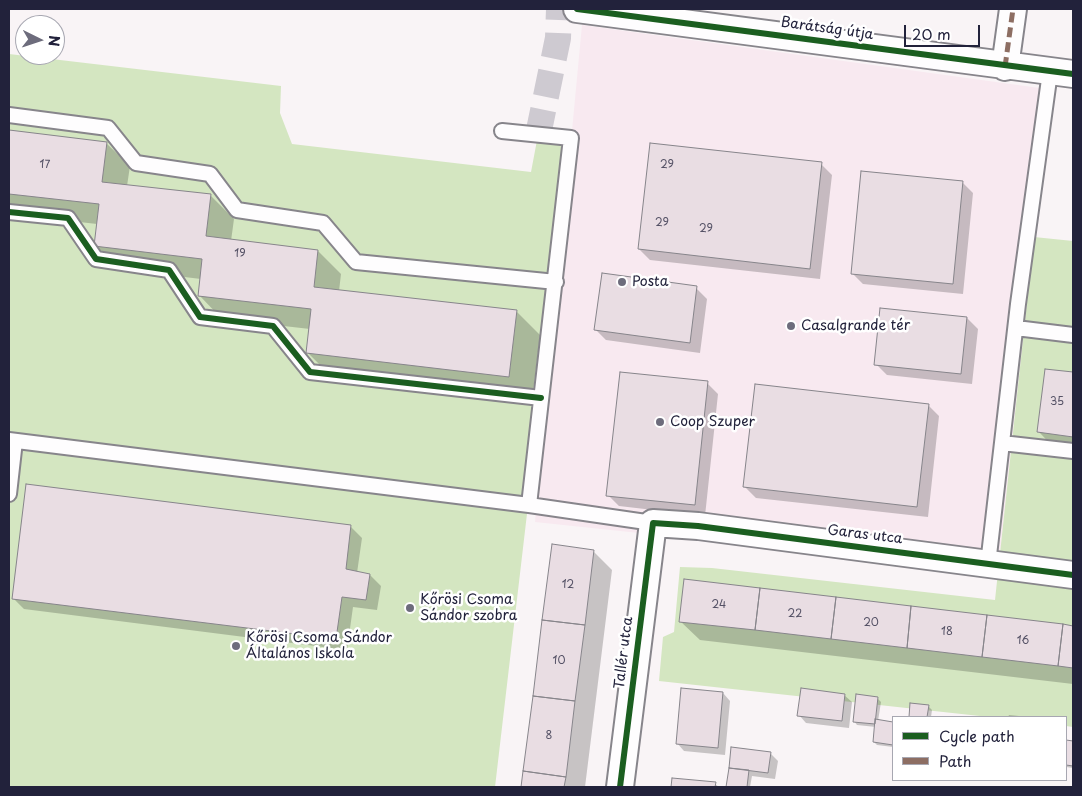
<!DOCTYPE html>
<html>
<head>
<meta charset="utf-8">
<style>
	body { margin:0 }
	#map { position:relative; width:1082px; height:796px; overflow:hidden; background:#f9f4f6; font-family:"Playpen Sans",sans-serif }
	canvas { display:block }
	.frame { position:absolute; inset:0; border:10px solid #22223b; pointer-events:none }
	.legend { position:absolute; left:892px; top:716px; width:175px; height:65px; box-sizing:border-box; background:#fff; border:1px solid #a7a7b1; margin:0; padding:6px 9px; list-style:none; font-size:15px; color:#22223b }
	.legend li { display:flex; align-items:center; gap:10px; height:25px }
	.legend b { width:25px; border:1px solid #a7a7b1 }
	.north { position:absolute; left:15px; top:15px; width:50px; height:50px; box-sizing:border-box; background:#fff; border:1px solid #a7a7b1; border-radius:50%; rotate:94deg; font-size:14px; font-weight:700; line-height:20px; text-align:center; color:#22223b }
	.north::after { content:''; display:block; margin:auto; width:18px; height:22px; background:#6d6c7c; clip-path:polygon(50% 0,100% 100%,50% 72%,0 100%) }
	.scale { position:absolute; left:904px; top:25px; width:76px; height:22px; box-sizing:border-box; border:2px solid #22223b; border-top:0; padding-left:6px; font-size:15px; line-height:18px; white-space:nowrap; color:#22223b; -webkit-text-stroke:4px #fff; paint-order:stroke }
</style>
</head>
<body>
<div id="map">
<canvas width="1082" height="796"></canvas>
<div class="frame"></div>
<ul class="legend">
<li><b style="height:6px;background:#1b5e20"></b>Cycle path</li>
<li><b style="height:6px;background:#8d6e63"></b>Path</li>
</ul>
<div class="north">N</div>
<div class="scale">20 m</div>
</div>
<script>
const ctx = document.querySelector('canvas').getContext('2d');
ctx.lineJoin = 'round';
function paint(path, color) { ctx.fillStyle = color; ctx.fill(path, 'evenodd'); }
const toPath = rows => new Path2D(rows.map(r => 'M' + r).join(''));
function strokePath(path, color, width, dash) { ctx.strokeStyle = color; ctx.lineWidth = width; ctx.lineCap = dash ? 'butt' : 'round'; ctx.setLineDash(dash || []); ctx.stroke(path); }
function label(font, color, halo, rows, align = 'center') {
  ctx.font = font + ' "Playpen Sans",sans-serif'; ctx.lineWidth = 5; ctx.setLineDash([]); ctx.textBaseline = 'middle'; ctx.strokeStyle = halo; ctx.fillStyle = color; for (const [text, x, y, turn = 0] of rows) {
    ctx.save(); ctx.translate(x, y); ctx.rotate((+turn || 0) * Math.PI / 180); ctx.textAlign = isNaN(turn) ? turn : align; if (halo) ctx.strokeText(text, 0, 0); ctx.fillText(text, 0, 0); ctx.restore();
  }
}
paint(toPath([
	[582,25,1054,90,1034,237,998,571,535,522]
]), '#f8e9f0');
paint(toPath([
	[9,54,281,86,280,113,292,144,531,172,538,135,571,138,495,787,9,787],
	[1034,237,1073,241,1073,727,1066,726,1066,717,989,717,659,681,663,637,674,632,680,567,712,568,995,600]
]), '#d4e6c1');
paint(toPath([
	[9,131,106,143,130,166,127,186,210,195,234,219,231,241,318,251,341,274,339,291,516,311,540,335,532,400,331,376,308,353,310,329,222,319,199,295,201,279,118,269,95,246,97,224,9,214],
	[821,164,832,175,820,279,650,260,639,249],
	[962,182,973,193,963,294,863,284,852,273],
	[696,288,707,299,700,353,606,340,595,329],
	[967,318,978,329,972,384,887,375,876,364],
	[1046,370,1073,374,1073,459,1064,458,1039,432],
	[707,383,718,394,705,516,619,506,608,495],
	[928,405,939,416,928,517,756,498,745,487],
	[351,527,362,538,357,573,370,575,381,586,377,610,353,607,347,650,24,609,13,598],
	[553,546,593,551,612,570,585,787,523,787],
	[685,581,1073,627,1073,684,700,640,680,621],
	[682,689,723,693,730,701,725,755,684,751,677,743],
	[844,695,852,702,849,728,806,723,799,715],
	[877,698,881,702,878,721,893,723,893,747,877,745,874,742,876,727,857,725,854,721],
	[912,704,928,706,932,710,931,717,910,717],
	[1009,715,1029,717,1008,717],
	[1066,741,1073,742,1073,768,1066,767],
	[732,749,770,753,778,761,775,779,752,776,750,787,727,787],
	[673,779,715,784,719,787,672,787]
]), '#0003');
const building = toPath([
	[9,130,107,142,102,182,211,194,206,236,318,250,314,287,517,310,509,377,306,353,311,309,198,296,202,259,94,246,99,204,9,194,9,130],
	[650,143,822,162,810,269,638,249,650,143],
	[861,171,963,181,953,284,851,274,861,171],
	[602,273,697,286,690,343,594,330,602,273],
	[880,308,967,317,961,374,874,365,880,308],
	[1045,369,1073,372,1073,437,1037,432,1045,369],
	[620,372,708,381,695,505,606,496,620,372],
	[755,384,929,404,917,507,743,487,755,384],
	[26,484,351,525,346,569,370,574,366,600,342,597,336,639,12,599,26,484],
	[552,544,594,550,585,625,542,620,552,544],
	[684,579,760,588,755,630,679,622,684,579],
	[760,588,836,597,831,639,755,630,760,588],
	[836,597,911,606,907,648,831,639,836,597],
	[911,606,987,615,982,657,907,648,911,606],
	[987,615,1063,624,1058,666,982,657,987,615],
	[542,620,585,625,575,701,533,696,542,620],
	[1063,624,1073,626,1073,668,1058,666,1063,624],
	[681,688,723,692,718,748,676,744,681,688],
	[801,688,845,694,842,721,797,716,801,688],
	[856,694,878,697,875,724,853,722,856,694],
	[533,696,575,701,566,777,523,771,533,696],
	[910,703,929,705,927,717,909,717,910,703],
	[875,719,893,722,893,745,873,742,875,719],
	[1066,740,1073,741,1073,766,1066,765,1066,740],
	[731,747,771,752,768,773,729,768,731,747],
	[729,768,749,770,747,787,726,787,729,768],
	[523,771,566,777,564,787,521,787,523,771],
	[672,778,716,782,715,787,671,787,672,778]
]);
paint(building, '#e9dde3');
strokePath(building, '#87858b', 1);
strokePath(toPath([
	[538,135,558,38,559,9]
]), '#cecad1', 26, [26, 13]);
const lane = toPath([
	[9,115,108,128,136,163,210,174,237,210,323,223,356,262,556,282],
	[502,131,571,138,529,505],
	[9,212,68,218,96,259,169,270,200,317,273,326,310,372,541,398],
	[1016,328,1073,335],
	[9,440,529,505,653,523],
	[1002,443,1073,451],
	[9,494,15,441],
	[988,564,1018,304,1050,72]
]);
const street = toPath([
	[577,9,1073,74],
	[1005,67,1013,9],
	[620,787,653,523,698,526,1073,575]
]);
strokePath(lane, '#87858b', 18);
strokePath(street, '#87858b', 30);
strokePath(lane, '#fefdfe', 14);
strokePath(street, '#fefdfe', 26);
strokePath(toPath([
	[1005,67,1013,9]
]), '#8d6e63', 5, [10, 5]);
strokePath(toPath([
	[577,9,1073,74],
	[9,212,68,218,96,259,169,270,200,317,273,326,310,372,541,398],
	[620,787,653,523,698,526,1073,575]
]), '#1b5e20', 6);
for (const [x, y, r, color] of [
	[622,282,5,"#6d6c7c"],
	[791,326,5,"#6d6c7c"],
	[660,422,5,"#6d6c7c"],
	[410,608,5,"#6d6c7c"],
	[236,646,5,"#6d6c7c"]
]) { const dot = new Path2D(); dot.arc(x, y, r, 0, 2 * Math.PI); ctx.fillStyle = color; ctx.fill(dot); strokePath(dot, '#fff', 2); }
label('11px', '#545165', null, [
	["17",45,165],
	["29",667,165],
	["29",662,223],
	["29",706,229],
	["19",240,254],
	["35",1057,402],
	["12",568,585],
	["24",719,605],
	["22",795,614],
	["20",871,623],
	["18",947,632],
	["16",1023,641],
	["10",559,661],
	["8",549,736]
]);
label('14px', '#22223b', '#fff', [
	["Barátság útja",827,29,8],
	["Garas utca",865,535,7],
	["Tallér utca",624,653,-83]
]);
label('14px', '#22223b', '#fff', [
	["Posta",632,282],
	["Casalgrande tér",801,326],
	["Coop Szuper",670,422],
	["Kőrösi Csoma",420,600],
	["Sándor szobra",420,616],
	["Kőrösi Csoma Sándor",246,638],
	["Általános Iskola",246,654]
], 'left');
</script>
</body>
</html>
